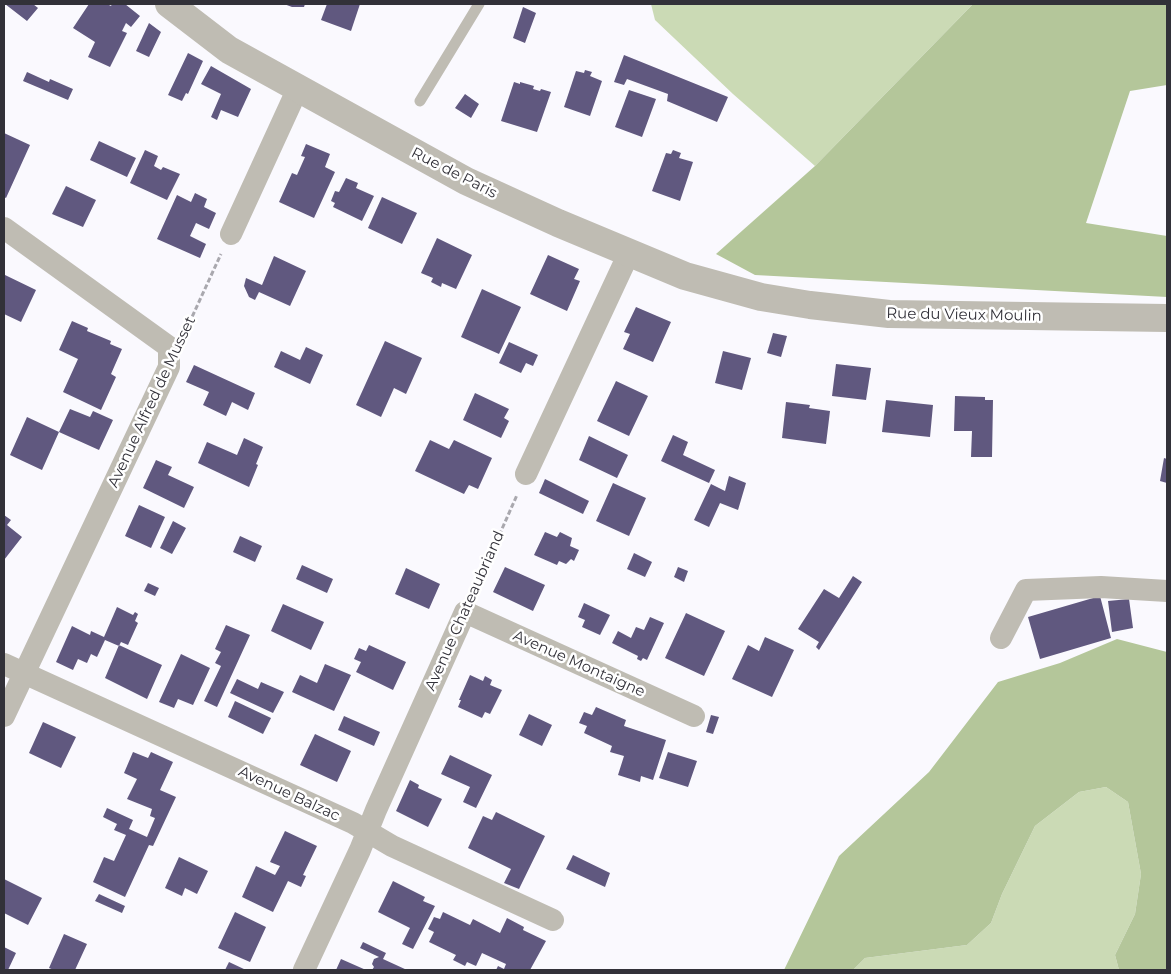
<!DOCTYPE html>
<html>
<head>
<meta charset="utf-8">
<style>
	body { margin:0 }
	#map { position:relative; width:1171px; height:974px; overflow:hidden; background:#faf9fe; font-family:Montserrat,sans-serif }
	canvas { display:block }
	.frame { position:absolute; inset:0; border:5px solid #323139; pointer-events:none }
</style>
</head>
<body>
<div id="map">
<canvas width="1171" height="974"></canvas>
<div class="frame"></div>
</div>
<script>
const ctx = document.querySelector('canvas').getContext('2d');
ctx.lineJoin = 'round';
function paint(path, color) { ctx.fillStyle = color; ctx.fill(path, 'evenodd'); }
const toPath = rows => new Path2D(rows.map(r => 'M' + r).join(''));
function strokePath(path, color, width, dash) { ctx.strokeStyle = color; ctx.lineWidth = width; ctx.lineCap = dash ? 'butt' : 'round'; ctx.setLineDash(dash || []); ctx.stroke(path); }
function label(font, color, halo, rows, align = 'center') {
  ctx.font = font + ' Montserrat,sans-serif'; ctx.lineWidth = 5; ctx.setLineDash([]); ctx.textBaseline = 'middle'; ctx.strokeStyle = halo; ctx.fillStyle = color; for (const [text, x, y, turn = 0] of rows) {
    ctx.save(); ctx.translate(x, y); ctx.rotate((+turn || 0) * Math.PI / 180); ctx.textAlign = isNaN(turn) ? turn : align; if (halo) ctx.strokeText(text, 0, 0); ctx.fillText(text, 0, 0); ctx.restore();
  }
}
paint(toPath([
	[651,4,973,4,815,166,733,94,655,20],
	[1106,787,1128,802,1141,874,1135,914,1115,955,1119,970,853,970,865,958,967,945,991,923,1002,894,1035,826,1079,792]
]), '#cbdab5');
paint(toPath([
	[973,4,1167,4,1167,85,1130,91,1086,223,1167,236,1167,297,755,275,716,254,815,166],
	[1117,639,1167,652,1167,970,1119,970,1115,955,1135,914,1141,874,1128,802,1106,787,1079,792,1035,826,1002,894,991,923,967,945,865,958,853,970,784,970,839,856,929,772,998,682,1060,663]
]), '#b4c69a');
paint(toPath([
	[5,4,33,4,38,8,27,21],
	[89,4,107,4,111,6,112,4,125,4,140,16,131,27,126,23,122,31,127,33,110,67,88,57,95,42,73,28],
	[284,4,305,4,304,7,292,7],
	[327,4,360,4,351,31,321,20],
	[523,7,536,13,525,43,513,38],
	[149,23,161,32,149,57,136,51],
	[188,53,203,61,188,94,186,93,182,101,168,95],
	[624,55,728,97,717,122,667,101,668,94,627,79,624,85,614,82],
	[211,66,251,89,238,117,221,110,217,120,211,117,221,94,201,84],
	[585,70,592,72,590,76,602,81,590,116,564,107,576,71,584,73],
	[27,72,49,82,50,79,73,89,68,100,23,81],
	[514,82,520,84,520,82,534,86,533,89,540,91,541,89,551,92,537,132,501,121],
	[629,90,656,99,642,137,615,127],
	[465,94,479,104,471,118,455,108],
	[4,133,30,145,6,198,4,197],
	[99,141,136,158,127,177,90,160],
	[306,144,330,154,325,167,335,172,314,218,279,202,292,173,297,175,305,157,301,156],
	[145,150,158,156,154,166,161,170,163,167,180,174,167,200,130,183],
	[673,150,681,153,679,158,693,162,680,201,652,191,666,153,671,154],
	[346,178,358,183,356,188,374,196,362,221,333,207,335,203,331,201,335,191,339,192],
	[66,186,96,200,83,227,52,214],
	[195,193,207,199,204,207,216,213,209,229,196,223,190,236,206,244,200,258,157,239,177,195,191,202],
	[382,197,417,213,402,244,368,228],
	[437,238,472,255,456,289,442,283,441,287,431,282,433,278,421,273],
	[548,255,579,269,574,279,580,281,567,311,530,294],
	[274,256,306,271,290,306,259,292,255,300,249,297,244,286,246,278,262,285],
	[5,275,36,290,21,322,4,314],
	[482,289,521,307,499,354,461,337],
	[636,307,671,322,653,362,623,349,630,334,624,332],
	[72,321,88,328,87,331,111,341,110,344,122,349,111,374,116,377,101,410,63,392,78,359,59,350],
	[773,333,787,336,781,357,767,353],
	[385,341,422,358,406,394,394,388,381,417,356,405],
	[509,342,538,355,533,366,526,363,521,373,499,363],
	[306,347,323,355,310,384,274,367,281,351,300,360],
	[723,351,751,358,742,390,715,383],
	[836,364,871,368,866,400,832,396],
	[194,365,255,393,248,410,232,402,226,416,203,405,209,392,186,382],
	[616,381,648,396,629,436,597,421],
	[475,393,509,409,504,418,509,421,501,438,463,420],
	[955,396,985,397,985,400,993,400,992,457,971,457,972,431,954,431],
	[886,400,933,405,930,437,882,432],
	[786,402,810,405,809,408,830,411,826,444,782,438],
	[70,409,90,417,93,411,113,420,99,450,59,432,42,470,10,455,27,417,59,432],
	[673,435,688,442,683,455,715,470,709,483,661,461],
	[589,436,628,455,617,478,579,460],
	[244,438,263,447,256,464,258,465,249,487,198,463,207,442,237,455],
	[430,440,449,449,454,440,492,458,478,489,469,485,464,494,415,471],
	[1164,458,1167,459,1167,483,1160,481],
	[156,460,172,467,168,475,194,487,184,508,143,488],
	[729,476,746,483,738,510,720,503,709,527,694,520,711,484,725,491],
	[545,479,589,501,583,514,539,493],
	[613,483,646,498,629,536,596,521],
	[139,505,165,517,151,548,125,536],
	[4,515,11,520,7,525,22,537,4,560],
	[173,521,186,528,172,554,160,548],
	[545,532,557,537,560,532,572,538,570,546,579,550,574,561,571,559,566,564,559,561,557,565,534,555],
	[240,536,262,546,255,562,233,552],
	[634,553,652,562,645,577,627,569],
	[302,565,333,579,327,593,296,579],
	[505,567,545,585,533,611,493,592],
	[678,567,688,571,684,582,674,577],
	[406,568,440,584,429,609,395,594],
	[853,576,862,582,819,650,816,647,819,642,798,629,824,589,839,598],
	[148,583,159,588,155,596,144,591],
	[1100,596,1111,638,1040,659,1028,617],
	[1129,599,1133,628,1112,632,1108,601],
	[584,603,610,615,600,635,582,627,585,620,578,617],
	[283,604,324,622,311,650,271,631],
	[117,607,133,615,135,612,138,614,135,621,138,623,128,645,121,642,119,646,105,640,97,657,91,654,87,663,78,659,73,670,56,662,72,626,90,635,91,631,104,637],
	[686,613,725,631,704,676,665,658],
	[650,617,664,623,647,660,643,658,641,661,637,659,638,656,612,643,618,631,631,638,636,627,644,630],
	[226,625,250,635,217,707,204,701,221,666,215,663,221,652,215,649],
	[765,637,794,650,772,697,732,679,748,645,759,651],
	[119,645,162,665,147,699,105,678],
	[369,645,406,662,393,690,356,672,361,662,354,659,359,648,366,651],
	[181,654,210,668,193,705,178,699,174,708,159,702],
	[325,664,351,675,334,711,292,692,300,675,317,683],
	[470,675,483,681,485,676,492,680,490,685,502,690,490,714,485,712,482,718,458,707,461,700,459,700],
	[237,679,258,689,261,682,284,692,273,713,230,693],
	[235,701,271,718,263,734,228,717],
	[596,707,626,720,624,726,666,740,653,780,641,776,640,782,618,775,624,756,610,752,612,746,584,733,587,726,579,723,584,712,592,715],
	[529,714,552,725,542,746,519,735],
	[711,715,719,717,713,734,706,732],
	[344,716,380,732,374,746,338,730],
	[43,722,76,737,61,768,29,753],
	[315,734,351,751,337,782,300,765],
	[133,752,148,758,151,752,173,762,160,790,176,797,153,846,149,845,125,897,93,882,104,857,114,861,126,835,114,830,117,824,103,817,107,808,133,820,129,829,147,837,155,818,150,816,152,809,127,799,137,779,124,773],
	[668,752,697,761,688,787,659,778],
	[450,755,492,775,476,808,463,802,470,787,441,774],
	[410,780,419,785,418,788,442,799,428,827,396,811],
	[496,812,545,836,519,889,504,883,511,869,468,848,483,816,492,820],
	[285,831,317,846,303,875,306,876,301,887,288,881,273,912,242,897,256,866,275,875,280,866,270,862],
	[573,855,610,873,605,887,566,869],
	[179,857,208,871,197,894,185,888,182,896,165,888],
	[4,879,42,898,28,925,4,913,5,902,4,901],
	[393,881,425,897,423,901,435,906,413,949,402,944,410,928,378,912],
	[99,894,125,906,122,913,95,901],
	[235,912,266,927,250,962,218,948],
	[443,912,470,925,473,919,500,933,507,918,524,927,523,930,546,941,530,970,496,970,498,966,504,969,506,964,482,953,476,966,467,962,465,966,453,960,456,955,429,942,434,932,428,929,434,917,440,919],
	[64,934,87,944,75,970,54,970,49,968],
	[363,942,386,953,383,959,407,970,372,970,374,967,372,964,374,959,379,957,360,948],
	[4,947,16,953,8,970,4,970],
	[341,959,366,970,336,970],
	[229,962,246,970,225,970]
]), '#60587f');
strokePath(toPath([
	[186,330,221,254],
	[475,590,517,495]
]), '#a9a8ae', 3, [5, 2.5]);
strokePath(toPath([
	[420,101,479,4]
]), '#bfbcb3', 11);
strokePath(toPath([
	[4,228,169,347,169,367,4,716],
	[231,234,298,88],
	[526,474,629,253],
	[1001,638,1026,590,1101,587,1167,591],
	[4,664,353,823,392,846,553,920],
	[304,970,360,850,376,810,465,612,694,716]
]), '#bfbcb3', 22);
strokePath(toPath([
	[169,4,229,50,466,181,558,223,685,276,761,297,810,305,889,314,1167,318]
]), '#bfbcb3', 28);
label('15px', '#323139', '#fff', [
	["Rue de Paris",454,173,27],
	["Rue du Vieux Moulin",964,315,1],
	["Avenue Alfred de Musset",152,402,-65],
	["Avenue Chateaubriand",465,611,-66],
	["Avenue Montaigne",579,664,24],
	["Avenue Balzac",289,794,25]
]);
</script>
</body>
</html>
